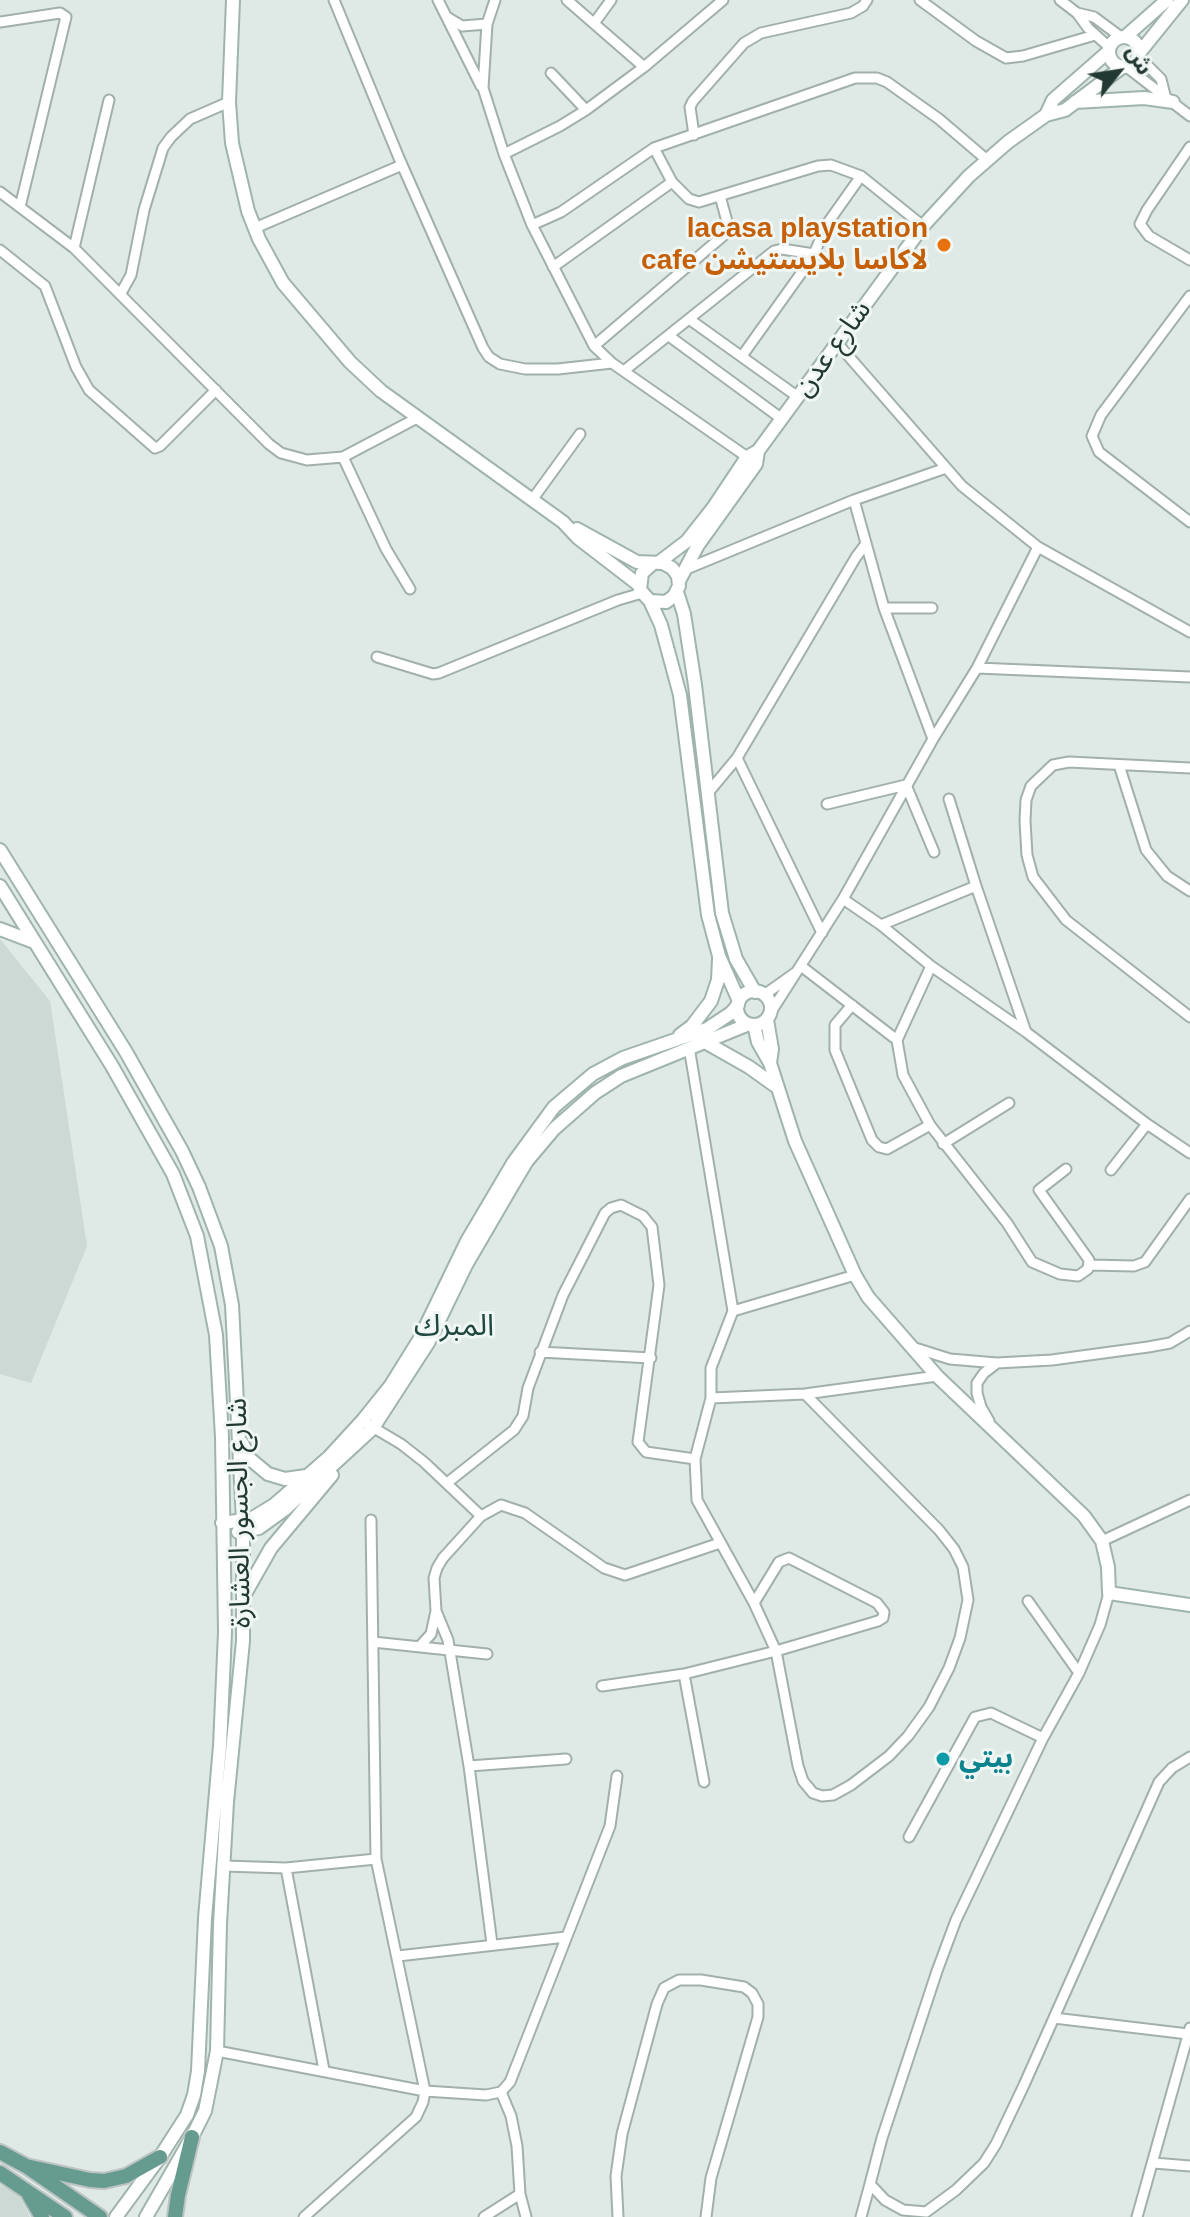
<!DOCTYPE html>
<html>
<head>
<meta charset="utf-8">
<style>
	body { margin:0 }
	#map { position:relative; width:1190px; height:2217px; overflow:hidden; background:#dfe9e5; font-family:Helvetica,"Noto Sans Arabic",sans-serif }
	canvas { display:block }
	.north { position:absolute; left:1078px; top:32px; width:80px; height:80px; -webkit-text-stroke:6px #eff6f3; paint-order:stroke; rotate:60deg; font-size:22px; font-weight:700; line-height:32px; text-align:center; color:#213833 }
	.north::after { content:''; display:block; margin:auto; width:28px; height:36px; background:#213833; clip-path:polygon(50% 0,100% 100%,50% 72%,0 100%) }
</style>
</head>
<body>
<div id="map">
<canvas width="1190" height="2217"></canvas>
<div class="north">ش</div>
</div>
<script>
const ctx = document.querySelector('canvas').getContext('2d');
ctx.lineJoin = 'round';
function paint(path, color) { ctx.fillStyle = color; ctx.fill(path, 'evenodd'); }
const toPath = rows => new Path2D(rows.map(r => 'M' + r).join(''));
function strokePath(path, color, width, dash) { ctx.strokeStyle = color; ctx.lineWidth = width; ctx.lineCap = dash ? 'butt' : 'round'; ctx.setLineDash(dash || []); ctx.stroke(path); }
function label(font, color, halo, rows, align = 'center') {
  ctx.font = font + ' Helvetica,"Noto Sans Arabic",sans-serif'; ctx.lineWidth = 6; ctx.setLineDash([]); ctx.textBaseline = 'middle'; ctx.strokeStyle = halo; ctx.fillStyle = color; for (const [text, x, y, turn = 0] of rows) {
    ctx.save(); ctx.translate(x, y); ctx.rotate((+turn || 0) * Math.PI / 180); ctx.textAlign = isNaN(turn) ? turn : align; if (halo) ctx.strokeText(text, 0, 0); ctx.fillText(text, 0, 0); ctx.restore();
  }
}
paint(toPath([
	[0,939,50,1001,87,1246,31,1383,0,1374],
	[0,2185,17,2193,30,2217,0,2217]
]), '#cdd9d4');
const street = toPath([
	[334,0,399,158,483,348,489,357,500,364,525,369,558,369,612,363],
	[438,0,481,86],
	[495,0,487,24,483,88,504,154,532,225,594,346,612,363,750,459],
	[567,0,644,67],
	[920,0,976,41,1006,58,1023,56,1095,35],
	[1060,0,1077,13,1088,28,1109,47],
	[1077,13,1094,17,1121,37],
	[447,17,462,26,487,24],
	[0,22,60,13,66,17,20,207],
	[595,22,611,0],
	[1139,57,1161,79,1165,95],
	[1128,68,1190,116],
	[551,73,586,110],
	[694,135,690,107,693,101,744,43,761,33,851,13,863,6,867,0],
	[1190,147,1147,210,1140,224,1149,236,1190,260],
	[654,148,672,182,689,199,699,202,818,166,831,165,861,176,923,226],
	[504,154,560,126,586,110,644,67,723,0],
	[0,192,74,248,269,444,281,453,307,460,343,457,419,417],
	[532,225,561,212,654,148,855,78,877,78,887,82,939,119,987,160],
	[255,228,402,165],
	[74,248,109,100],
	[0,250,45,286,76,367,89,390,155,448,160,446,216,390],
	[553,267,672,182],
	[121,293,131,275,144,210,163,148,171,137,190,119,229,102],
	[1190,296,1101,415,1092,436,1099,452,1190,522],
	[689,319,798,397],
	[669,336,782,419],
	[837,343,962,486,1038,547,1190,632],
	[594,346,724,235,728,225,720,196],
	[742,356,812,258,827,224,861,176],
	[625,370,774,251,782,249,814,254],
	[343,457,386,549,410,589],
	[532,500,580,434],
	[854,500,884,608,933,739],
	[684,570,854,500,946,468],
	[884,608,932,608],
	[377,657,433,674,439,673,618,600,642,593],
	[977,668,1190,677],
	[737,758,822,933],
	[1119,765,1146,850,1167,876,1190,891],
	[1190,768,1069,762,1053,765,1031,786,1026,800,1025,821,1027,855,1033,877,1066,920,1190,1017],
	[707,794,737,758,856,557,865,545],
	[949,799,976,886,1026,1032],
	[827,804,906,785,934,852],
	[843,899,881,925,931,966,1026,1032,1147,1124,1190,1153],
	[881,925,976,886],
	[801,966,897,1040,903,1075,930,1125,1007,1223,1032,1262,1060,1274,1078,1276,1088,1269,1089,1260,1039,1190,1066,1169],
	[764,995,795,973],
	[852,1005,835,1025,835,1050,872,1140,879,1147,887,1149,930,1125],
	[771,1012,843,899,933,739,977,668,1038,547],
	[897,1040,931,966],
	[689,1047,733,1311],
	[943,1144,1009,1103],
	[1111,1170,1147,1124],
	[1089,1265,1134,1266,1145,1262,1190,1199],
	[912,1347,950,1359,997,1363,1052,1360,1148,1347,1170,1343,1190,1331],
	[540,1352,651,1358],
	[805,1394,939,1530,954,1549,963,1567,968,1600,960,1638,949,1668,929,1707,908,1736,889,1756,851,1785,833,1795,822,1796,813,1793,803,1781,798,1766,776,1651,754,1603,697,1500,695,1459,711,1398,711,1368,733,1311,855,1275],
	[711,1398,805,1394,937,1376],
	[989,1421,981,1407,977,1393,977,1383,984,1373,997,1363],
	[369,1425,401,1444,424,1462,481,1516],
	[447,1483,514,1430,523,1416,528,1388,563,1295,605,1213,611,1208,621,1205,643,1216,652,1227,659,1285,638,1442,646,1452,695,1459],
	[1102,1541,1190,1500],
	[1109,1593,1100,1625,1079,1673,1043,1738,956,1920,937,1971,882,2138,870,2184,885,2200,903,2210,926,2212,956,2190,984,2163,996,2144,1024,2085,1159,1782,1172,1768,1190,1757],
	[1028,1601,1079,1673],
	[373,1642,487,1654],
	[420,1646,431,1634,436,1611],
	[684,1674,704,1782],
	[602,1686,684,1674,776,1651,878,1621,883,1618,884,1612,877,1603,789,1558,779,1562,754,1603],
	[469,1766,566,1759],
	[909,1837,975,1717,991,1713,1043,1738],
	[224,1866,286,1868,376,1859],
	[286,1868,324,2070],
	[492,1944,469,1766,448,1640,436,1611,434,1578,437,1568,443,1558,481,1516,501,1505,525,1513,604,1568,625,1575,720,1543],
	[398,1956,566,1937],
	[1054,2018,1188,2034],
	[217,2051,425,2091,486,2095,501,2092,510,2082,610,1826,617,1776],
	[1154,2163,1190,2166],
	[520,2194,526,2217],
	[304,2217,416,2117,423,2102,425,2091,376,1859,371,1520],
	[484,2217,520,2194,517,2146,511,2116,501,2092],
	[618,2217,616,2176,622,2134,657,2004,664,1988,679,1980,701,1980,744,1987,752,1993,758,2004,758,2017,711,2178,706,2217],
	[861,2217,870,2184],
	[1137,2217,1190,2028]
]);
const secondary = toPath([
	[233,0,229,102,232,143,248,211,259,239,283,283,350,362,381,391,563,522,578,538,639,585],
	'1109 52a15 15 0 1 1 30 0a15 15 0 1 1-30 0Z',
	[1125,37,1167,0],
	[1140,52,1182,0],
	[1075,102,1144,98,1173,102],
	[1046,115,1053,100,1109,51],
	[577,529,637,562,663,563,672,568,678,576,679,586,674,596,666,602,650,601,640,590,642,573,651,565],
	[658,563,687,541,713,508,747,457,758,451],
	[679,581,698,545,756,464,758,451,923,226,969,176,1008,142,1046,115,1065,110,1121,68],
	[677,592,684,614,695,685,722,913,736,959,755,992],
	[650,601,661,625,680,695,708,915,719,956,739,1001],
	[0,850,126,1052,182,1151,199,1187,221,1246,232,1305,243,1521,243,1641,227,1802,220,1924,217,2051,205,2111,192,2137,146,2217],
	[0,886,112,1066,173,1174,197,1236,216,1335,222,1437,225,1632,220,1746,205,1918,198,2071,194,2095,187,2115,160,2157,116,2217],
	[0,929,34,942],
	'737 1008a17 17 0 1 1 34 0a17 17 0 1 1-34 0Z',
	[767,1020,772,1049,770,1063],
	[754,1025,758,1042,770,1063,795,1141,855,1275,868,1297,937,1376,1084,1516,1102,1541,1108,1567,1109,1593,1190,1605],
	[680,1035,692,1026,711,1001,718,980,719,959],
	[705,1042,749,1067,777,1087],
	[242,1443,250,1459,268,1474,285,1479,306,1476],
	[222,1523,251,1519,274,1505,329,1457,363,1420,391,1385,419,1340,467,1241,513,1163,554,1107,593,1074,623,1058,707,1029,731,1013,738,1005],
	[238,1532,259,1528,284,1510,373,1428,428,1343,466,1265,512,1186,527,1161,554,1129,595,1093,621,1076,749,1024],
	[246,1592,271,1548,332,1475]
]);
const primary = toPath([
	[0,2152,26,2166,100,2217],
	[26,2166,90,2180,104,2181,126,2176,160,2157],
	[0,2173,65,2217],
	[29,2195,42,2217],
	[175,2217,178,2195,192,2137]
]);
strokePath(street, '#a2b0ac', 13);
strokePath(secondary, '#9fb4ad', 16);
strokePath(primary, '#bcc3c2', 18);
strokePath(street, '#fff', 9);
strokePath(secondary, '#fff', 12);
strokePath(primary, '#669c90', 14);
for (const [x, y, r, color] of [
	[944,245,8,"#e8710a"],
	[943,1759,8,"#0f9aa8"]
]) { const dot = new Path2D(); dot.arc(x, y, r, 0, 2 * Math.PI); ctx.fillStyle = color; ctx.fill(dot); strokePath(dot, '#eff6f3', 3); }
label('bold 28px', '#c56008', '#eff6f3', [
	["lacasa playstation",928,229],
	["cafe لاكاسا بلايستيشن",928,261]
], 'right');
label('28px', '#213833', '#eff6f3', [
	["شارع عدن",833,349,-54],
	["شارع الجسور العشارة",240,1513,-91]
]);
label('bold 28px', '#0d838f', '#eff6f3', [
	["بيتي",959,1759]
], 'left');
label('30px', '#1f4840', '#eff6f3', [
	["المبرك",454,1327]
]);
</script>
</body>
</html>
